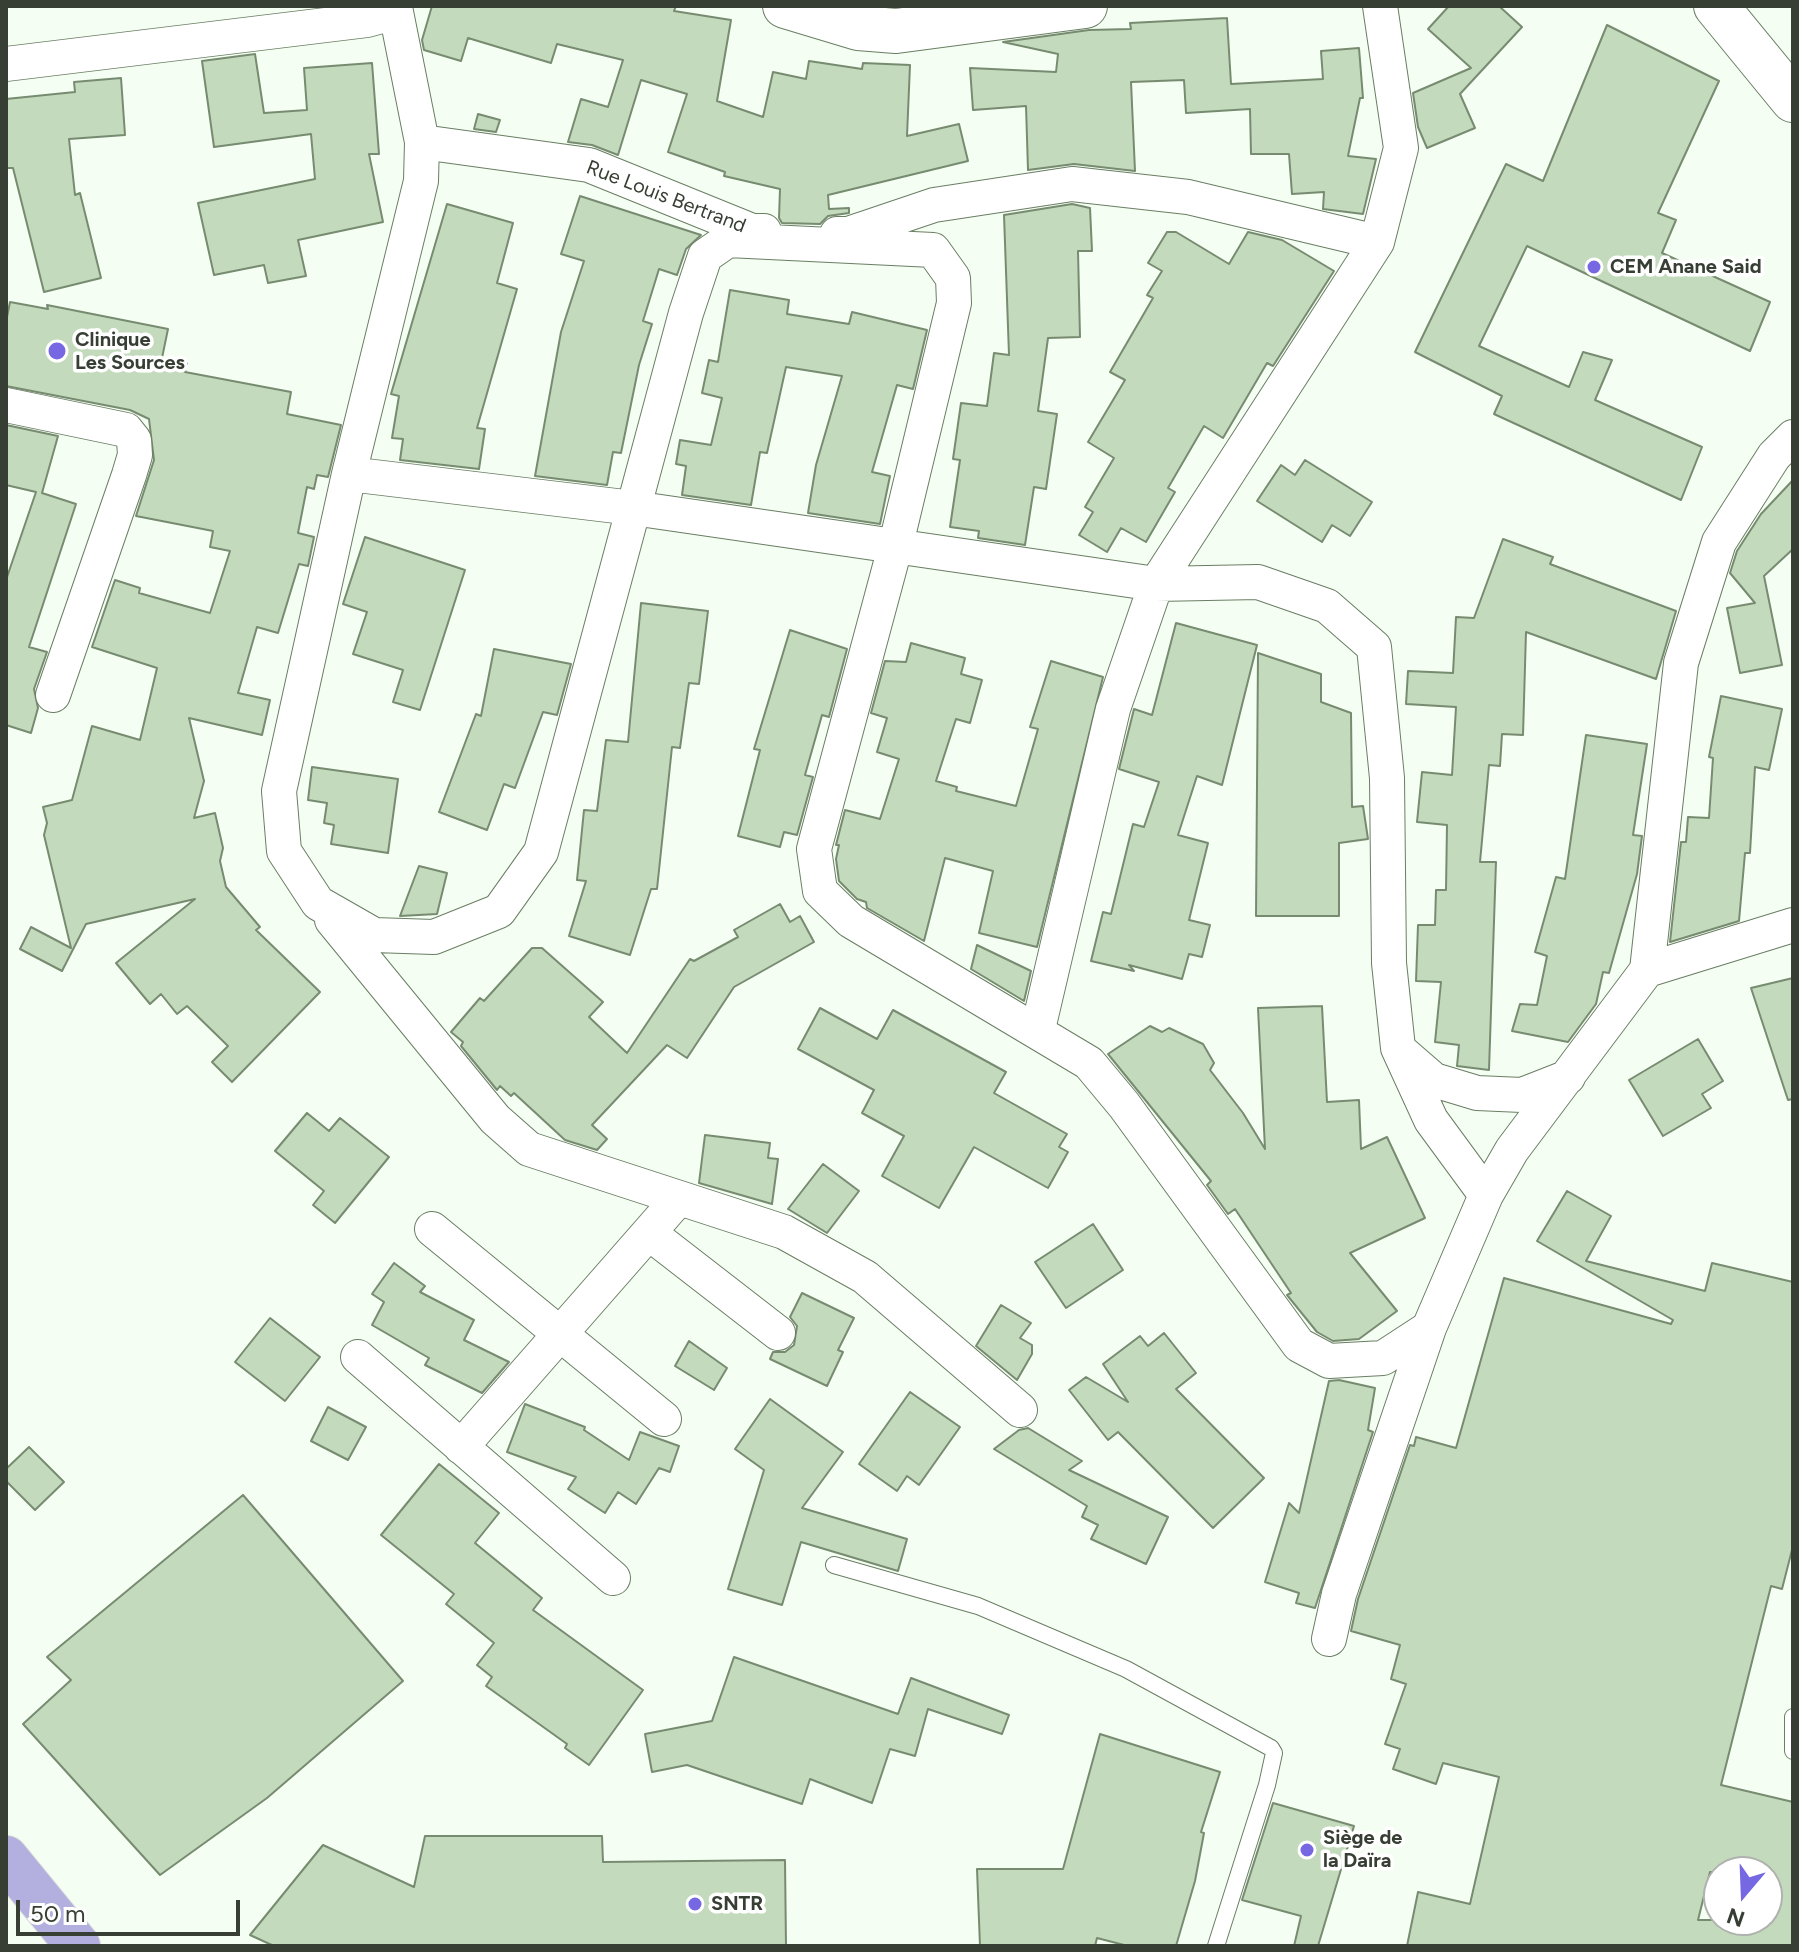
<!DOCTYPE html>
<html>
<head>
<meta charset="utf-8">
<style>
	body { margin:0 }
	#map { position:relative; width:1799px; height:1952px; overflow:hidden; background:#f4fef2; font-family:Figtree,sans-serif }
	canvas { display:block }
	.frame { position:absolute; inset:0; border:8px solid #373f34; pointer-events:none }
	.north { position:absolute; left:1703px; top:1856px; width:80px; height:80px; box-sizing:border-box; background:#fff; border:2px solid #afb2ae; border-radius:50%; rotate:199deg; font-size:22px; font-weight:700; line-height:32px; text-align:center; color:#373f34 }
	.north::after { content:''; display:block; margin:auto; width:28px; height:36px; background:#7667e2; clip-path:polygon(50% 0,100% 100%,50% 72%,0 100%) }
	.scale { position:absolute; left:16px; top:1900px; width:224px; height:36px; box-sizing:border-box; border:4px solid #373f34; border-top:0; padding-left:10px; font-size:24px; line-height:28px; white-space:nowrap; color:#373f34; -webkit-text-stroke:6px #fff; paint-order:stroke }
</style>
</head>
<body>
<div id="map">
<canvas width="1799" height="1952"></canvas>
<div class="frame"></div>
<div class="north">N</div>
<div class="scale">50 m</div>
</div>
<script>
const ctx = document.querySelector('canvas').getContext('2d');
ctx.lineJoin = 'round';
function paint(path, color) { ctx.fillStyle = color; ctx.fill(path, 'evenodd'); }
const toPath = rows => new Path2D(rows.map(r => 'M' + r).join(''));
function strokePath(path, color, width, dash) { ctx.strokeStyle = color; ctx.lineWidth = width; ctx.lineCap = dash ? 'butt' : 'round'; ctx.setLineDash(dash || []); ctx.stroke(path); }
function label(font, color, halo, rows, align = 'center') {
  ctx.font = font + ' Figtree,sans-serif'; ctx.lineWidth = 7; ctx.setLineDash([]); ctx.textBaseline = 'middle'; ctx.strokeStyle = halo; ctx.fillStyle = color; for (const [text, x, y, turn = 0] of rows) {
    ctx.save(); ctx.translate(x, y); ctx.rotate((+turn || 0) * Math.PI / 180); ctx.textAlign = isNaN(turn) ? turn : align; if (halo) ctx.strokeText(text, 0, 0); ctx.fillText(text, 0, 0); ctx.restore();
  }
}
const building = toPath([
	[432,6,676,6,674,11,731,20,717,101,763,117,773,72,806,79,809,61,862,69,863,63,910,65,907,136,959,124,968,161,828,195,829,209,849,208,849,213,828,216,820,224,782,223,779,218,780,189,724,176,725,172,668,152,687,94,641,80,618,155,592,145,568,142,581,99,608,107,623,60,557,44,551,63,468,38,461,61,424,50,422,40,432,6],
	[1449,6,1499,6,1522,27,1460,94,1475,128,1427,148,1418,127,1413,93,1471,68,1428,29,1449,6],
	[1227,18,1231,84,1323,79,1321,51,1359,48,1363,98,1360,98,1348,156,1376,159,1363,214,1323,209,1324,192,1292,194,1289,154,1251,154,1250,109,1186,113,1184,80,1131,82,1135,171,1074,164,1028,170,1026,106,973,110,970,68,1056,72,1058,54,1003,42,1089,30,1131,29,1130,23,1227,18],
	[1607,25,1719,81,1658,213,1676,220,1662,253,1770,302,1750,351,1527,246,1479,346,1569,387,1583,352,1612,360,1595,400,1702,447,1681,500,1494,414,1502,396,1415,352,1506,164,1543,181,1607,25],
	[255,54,264,113,307,110,304,68,372,63,379,154,369,154,383,222,298,240,306,276,268,283,264,265,214,275,198,203,315,179,311,134,214,147,202,61,255,54],
	[121,78,125,135,69,139,75,195,80,193,101,278,44,292,13,168,6,168,6,99,75,92,74,82,121,78],
	[478,114,500,120,496,132,474,129,478,114],
	[580,196,701,235,686,249,677,275,659,269,643,321,652,324,639,365,621,453,613,452,607,485,535,476,561,332,584,261,561,254,580,196],
	[447,204,513,223,497,283,517,289,477,428,485,429,479,469,400,460,403,439,392,438,399,396,391,394,447,204],
	[1072,204,1090,208,1092,251,1078,251,1080,337,1048,338,1038,411,1057,414,1046,489,1034,487,1025,545,978,538,979,531,950,527,960,460,953,459,961,403,987,406,994,353,1009,355,1004,215,1072,204],
	[1167,232,1176,232,1229,264,1248,232,1282,240,1334,271,1273,366,1267,363,1223,438,1204,426,1168,488,1175,492,1146,542,1121,528,1107,552,1079,535,1093,512,1085,507,1114,458,1088,442,1125,380,1110,372,1153,298,1147,295,1162,271,1148,263,1167,232],
	[730,290,789,300,787,314,849,324,852,312,927,330,913,389,897,385,872,472,890,476,880,524,808,513,816,465,842,376,786,367,767,453,760,452,751,505,682,495,686,466,676,464,680,440,711,445,722,398,702,393,709,360,718,362,730,290],
	[10,302,48,309,47,305,168,329,162,358,187,363,185,372,291,392,287,414,341,425,328,477,317,475,314,489,307,487,298,533,314,537,308,566,299,564,278,633,257,627,238,693,270,700,262,735,189,718,204,781,194,818,215,813,223,848,220,861,226,887,260,927,256,930,320,992,232,1082,212,1062,228,1046,187,1006,177,1014,161,994,150,1004,116,963,195,899,86,924,62,971,20,949,31,927,71,948,44,835,47,823,43,807,72,800,92,726,140,740,157,668,92,647,115,580,140,588,139,593,210,613,230,551,210,547,213,531,136,516,154,460,149,419,130,410,6,386,6,322,10,302],
	[6,425,58,436,42,493,76,504,29,647,47,652,34,689,38,708,31,733,6,725,6,580,36,492,6,485,6,425],
	[1305,460,1372,502,1350,536,1332,525,1322,542,1257,501,1281,465,1295,475,1305,460],
	[1793,480,1793,549,1764,576,1782,665,1740,673,1727,608,1755,603,1730,573,1737,551,1761,514,1793,480],
	[365,537,465,570,420,710,393,702,403,670,353,654,367,612,343,604,365,537],
	[1503,539,1553,557,1550,564,1676,611,1656,679,1526,632,1523,735,1502,734,1500,766,1489,765,1480,862,1496,862,1489,1070,1457,1066,1459,1045,1435,1042,1441,982,1416,981,1418,925,1435,925,1436,890,1446,890,1447,825,1417,822,1422,772,1452,775,1456,707,1406,704,1408,671,1453,673,1456,617,1474,618,1503,539],
	[641,603,708,611,699,684,689,683,680,748,672,747,657,889,651,889,630,955,569,936,586,881,577,880,584,810,597,811,606,740,628,742,641,603],
	[1176,623,1257,645,1222,785,1197,776,1178,835,1208,843,1189,920,1210,925,1202,957,1189,954,1182,979,1129,965,1134,971,1091,961,1103,912,1111,914,1133,824,1144,827,1159,782,1119,769,1134,709,1152,715,1176,623],
	[790,630,847,649,829,717,822,715,805,775,813,777,797,835,784,832,780,847,738,836,760,750,754,749,790,630],
	[911,643,965,658,961,674,982,680,970,723,956,719,936,781,957,787,956,791,1016,806,1038,729,1030,727,1051,661,1103,677,1037,947,979,933,993,871,945,858,924,941,867,908,866,902,857,899,839,881,836,859,839,845,836,845,845,810,880,819,899,759,877,752,887,718,871,713,885,661,906,662,911,643],
	[494,649,571,664,557,715,543,712,515,788,504,784,487,830,439,812,476,714,481,716,494,649],
	[1258,653,1321,674,1321,702,1351,713,1352,807,1363,806,1368,839,1339,843,1339,916,1256,916,1258,653],
	[1721,696,1782,709,1769,770,1755,767,1750,853,1745,853,1739,921,1670,942,1681,842,1686,842,1688,817,1709,818,1713,758,1709,757,1721,696],
	[1586,735,1647,744,1633,835,1642,836,1637,874,1609,973,1603,972,1596,1004,1568,1042,1512,1031,1520,1004,1537,1005,1547,956,1535,952,1556,877,1565,879,1586,735],
	[312,767,398,779,388,853,331,844,334,825,324,823,327,803,308,800,312,767],
	[419,866,447,873,437,914,400,916,419,866],
	[780,904,790,922,800,916,814,942,734,987,687,1058,667,1045,592,1125,607,1139,597,1150,565,1140,514,1093,511,1096,500,1086,497,1090,461,1046,463,1042,451,1032,480,998,484,1001,532,948,542,948,603,1002,589,1017,627,1053,690,959,694,961,738,937,734,930,780,904],
	[977,945,1031,971,1024,1001,971,969,977,945],
	[1793,978,1793,1099,1788,1100,1751,988,1793,978],
	[1322,1006,1327,1102,1359,1100,1361,1149,1387,1137,1425,1218,1350,1253,1397,1311,1359,1339,1333,1341,1317,1332,1287,1295,1291,1293,1235,1209,1228,1214,1207,1185,1211,1181,1108,1054,1150,1026,1162,1032,1169,1028,1203,1044,1214,1063,1210,1070,1243,1113,1265,1149,1258,1008,1322,1006],
	[820,1008,877,1039,893,1010,1006,1072,994,1093,1067,1134,1059,1147,1068,1152,1048,1188,974,1147,939,1208,882,1176,904,1136,862,1113,874,1090,798,1049,820,1008],
	[1698,1039,1723,1081,1702,1094,1711,1108,1663,1136,1629,1080,1698,1039],
	[307,1113,329,1131,340,1118,389,1157,335,1223,313,1205,324,1191,275,1151,307,1113],
	[705,1135,770,1143,768,1158,778,1159,772,1204,699,1183,705,1135],
	[823,1164,859,1191,827,1233,788,1209,823,1164],
	[1567,1191,1611,1216,1586,1261,1705,1291,1712,1263,1793,1282,1793,1546,1782,1589,1771,1586,1721,1785,1793,1802,1793,1946,1407,1946,1418,1892,1470,1904,1499,1777,1443,1763,1436,1784,1393,1769,1400,1749,1385,1744,1406,1684,1391,1679,1400,1645,1351,1631,1358,1599,1410,1445,1414,1446,1416,1437,1456,1448,1504,1278,1671,1324,1673,1320,1537,1241,1567,1191],
	[1710,1872,1767,1872,1767,1920,1698,1920,1710,1872],
	[1093,1224,1123,1270,1066,1308,1035,1262,1093,1224],
	[394,1263,425,1286,420,1292,474,1320,464,1340,509,1362,482,1393,425,1365,429,1358,372,1325,384,1302,372,1294,394,1263],
	[802,1293,854,1318,838,1350,843,1352,827,1386,770,1359,773,1352,785,1352,794,1345,797,1326,790,1317,802,1293],
	[1001,1305,1031,1323,1020,1338,1032,1345,1032,1354,1017,1380,976,1346,1001,1305],
	[270,1318,320,1357,285,1401,235,1362,270,1318],
	[1164,1333,1196,1373,1176,1389,1264,1478,1213,1528,1118,1432,1108,1440,1069,1390,1086,1377,1128,1402,1103,1364,1140,1336,1148,1346,1164,1333],
	[689,1341,727,1368,714,1390,675,1366,689,1341],
	[1339,1380,1375,1388,1368,1430,1373,1432,1315,1608,1296,1603,1299,1593,1265,1582,1289,1503,1299,1513,1329,1381,1339,1380],
	[910,1392,960,1427,919,1485,907,1476,897,1491,859,1464,910,1392],
	[770,1399,843,1452,802,1508,907,1539,898,1571,801,1542,782,1605,728,1589,764,1470,735,1449,770,1399],
	[525,1404,585,1427,584,1430,629,1460,640,1432,679,1446,670,1472,659,1468,636,1504,618,1492,605,1513,568,1489,576,1477,507,1452,525,1404],
	[328,1407,366,1427,348,1460,311,1441,328,1407],
	[1028,1428,1082,1461,1069,1470,1168,1517,1146,1564,1091,1539,1098,1525,1082,1517,1087,1506,994,1449,1019,1430,1028,1428],
	[29,1447,64,1482,35,1510,6,1481,6,1469,29,1447],
	[439,1464,499,1513,475,1543,542,1598,533,1610,643,1690,589,1765,565,1748,567,1744,486,1686,492,1677,477,1665,494,1643,446,1604,454,1594,381,1535,439,1464],
	[243,1495,403,1681,267,1798,160,1875,23,1724,71,1680,47,1657,243,1495],
	[734,1657,898,1714,911,1678,1009,1715,1002,1734,928,1709,915,1756,890,1749,872,1803,810,1779,802,1804,687,1765,652,1772,645,1734,712,1721,734,1657],
	[1100,1734,1220,1772,1201,1832,1204,1833,1195,1881,1176,1946,1128,1946,1097,1938,1095,1946,980,1946,977,1869,1063,1869,1100,1734],
	[1273,1803,1354,1826,1318,1946,1294,1946,1301,1916,1242,1900,1273,1803],
	[425,1836,602,1836,603,1862,785,1860,786,1946,274,1946,250,1935,323,1845,414,1887,425,1836]
]);
paint(building, '#c4dabd');
strokePath(building, '#778b70', 2);
const lane = toPath([
	[834,1565,978,1606,1126,1669,1271,1748,1274,1753,1267,1785,1216,1946],
	[1793,1717,1793,1751]
]);
const street = toPath([
	[6,64,367,20,396,12,422,142,589,165,752,231,764,231],
	[422,142,421,181,349,474,279,791,284,851,318,903,374,935,434,937,499,911,541,852,686,313,705,256,728,240,933,250,953,278,954,303,896,544,814,849,820,891,851,921,1089,1063,1124,1105,1299,1345,1329,1361,1383,1358,1429,1328,1486,1195,1512,1150,1647,970,1681,663,1719,542,1774,456,1793,437],
	[837,234,848,234,934,205,1072,184,1188,197,1377,242],
	[6,405,126,430,134,440,135,455,129,475,53,695],
	[349,474,633,508,1156,584,1258,582,1327,606,1374,647,1387,778,1389,963,1398,1048,1431,1120,1486,1195],
	[332,920,495,1119,529,1149,784,1232,865,1277,1020,1410],
	[1647,970,1793,925],
	[1038,1029,1113,709,1156,584,1377,242,1401,148,1380,6],
	[1404,1054,1434,1080,1477,1093,1522,1095,1568,1077],
	[432,1229,664,1419],
	[649,1233,778,1333],
	[358,1357,613,1578],
	[461,1447,679,1198],
	[1329,1639,1339,1594,1429,1328]
]);
const secondary = toPath([
	[785,6,858,28,896,31,1085,6],
	[1716,6,1793,100]
]);
const primary = toPath([
	[6,1858,78,1946]
]);
strokePath(lane, '#6a7e64', 18);
strokePath(street, '#6a7e64', 36);
strokePath(secondary, '#6a7e64', 46);
strokePath(primary, '#dbdcda', 46);
strokePath(lane, '#fff', 16);
strokePath(street, '#fff', 34);
strokePath(secondary, '#fff', 44);
strokePath(primary, '#b3b0df', 44);
for (const [x, y, r, color] of [
	[1594,267,8,"#7667e2"],
	[57,351,10,"#7667e2"],
	[1307,1850,8,"#7667e2"],
	[695,1904,8,"#7667e2"]
]) { const dot = new Path2D(); dot.arc(x, y, r, 0, 2 * Math.PI); ctx.fillStyle = color; ctx.fill(dot); strokePath(dot, '#fff', 3); }
label('20px', '#373f34', '#fff', [
	["Rue Louis Bertrand",666,197,21]
]);
label('bold 20px', '#373f34', '#fff', [
	["CEM Anane Said",1610,267],
	["Clinique",75,340],
	["Les Sources",75,363],
	["Siège de",1323,1838],
	["la Daïra",1323,1861],
	["SNTR",711,1904]
], 'left');
</script>
</body>
</html>
